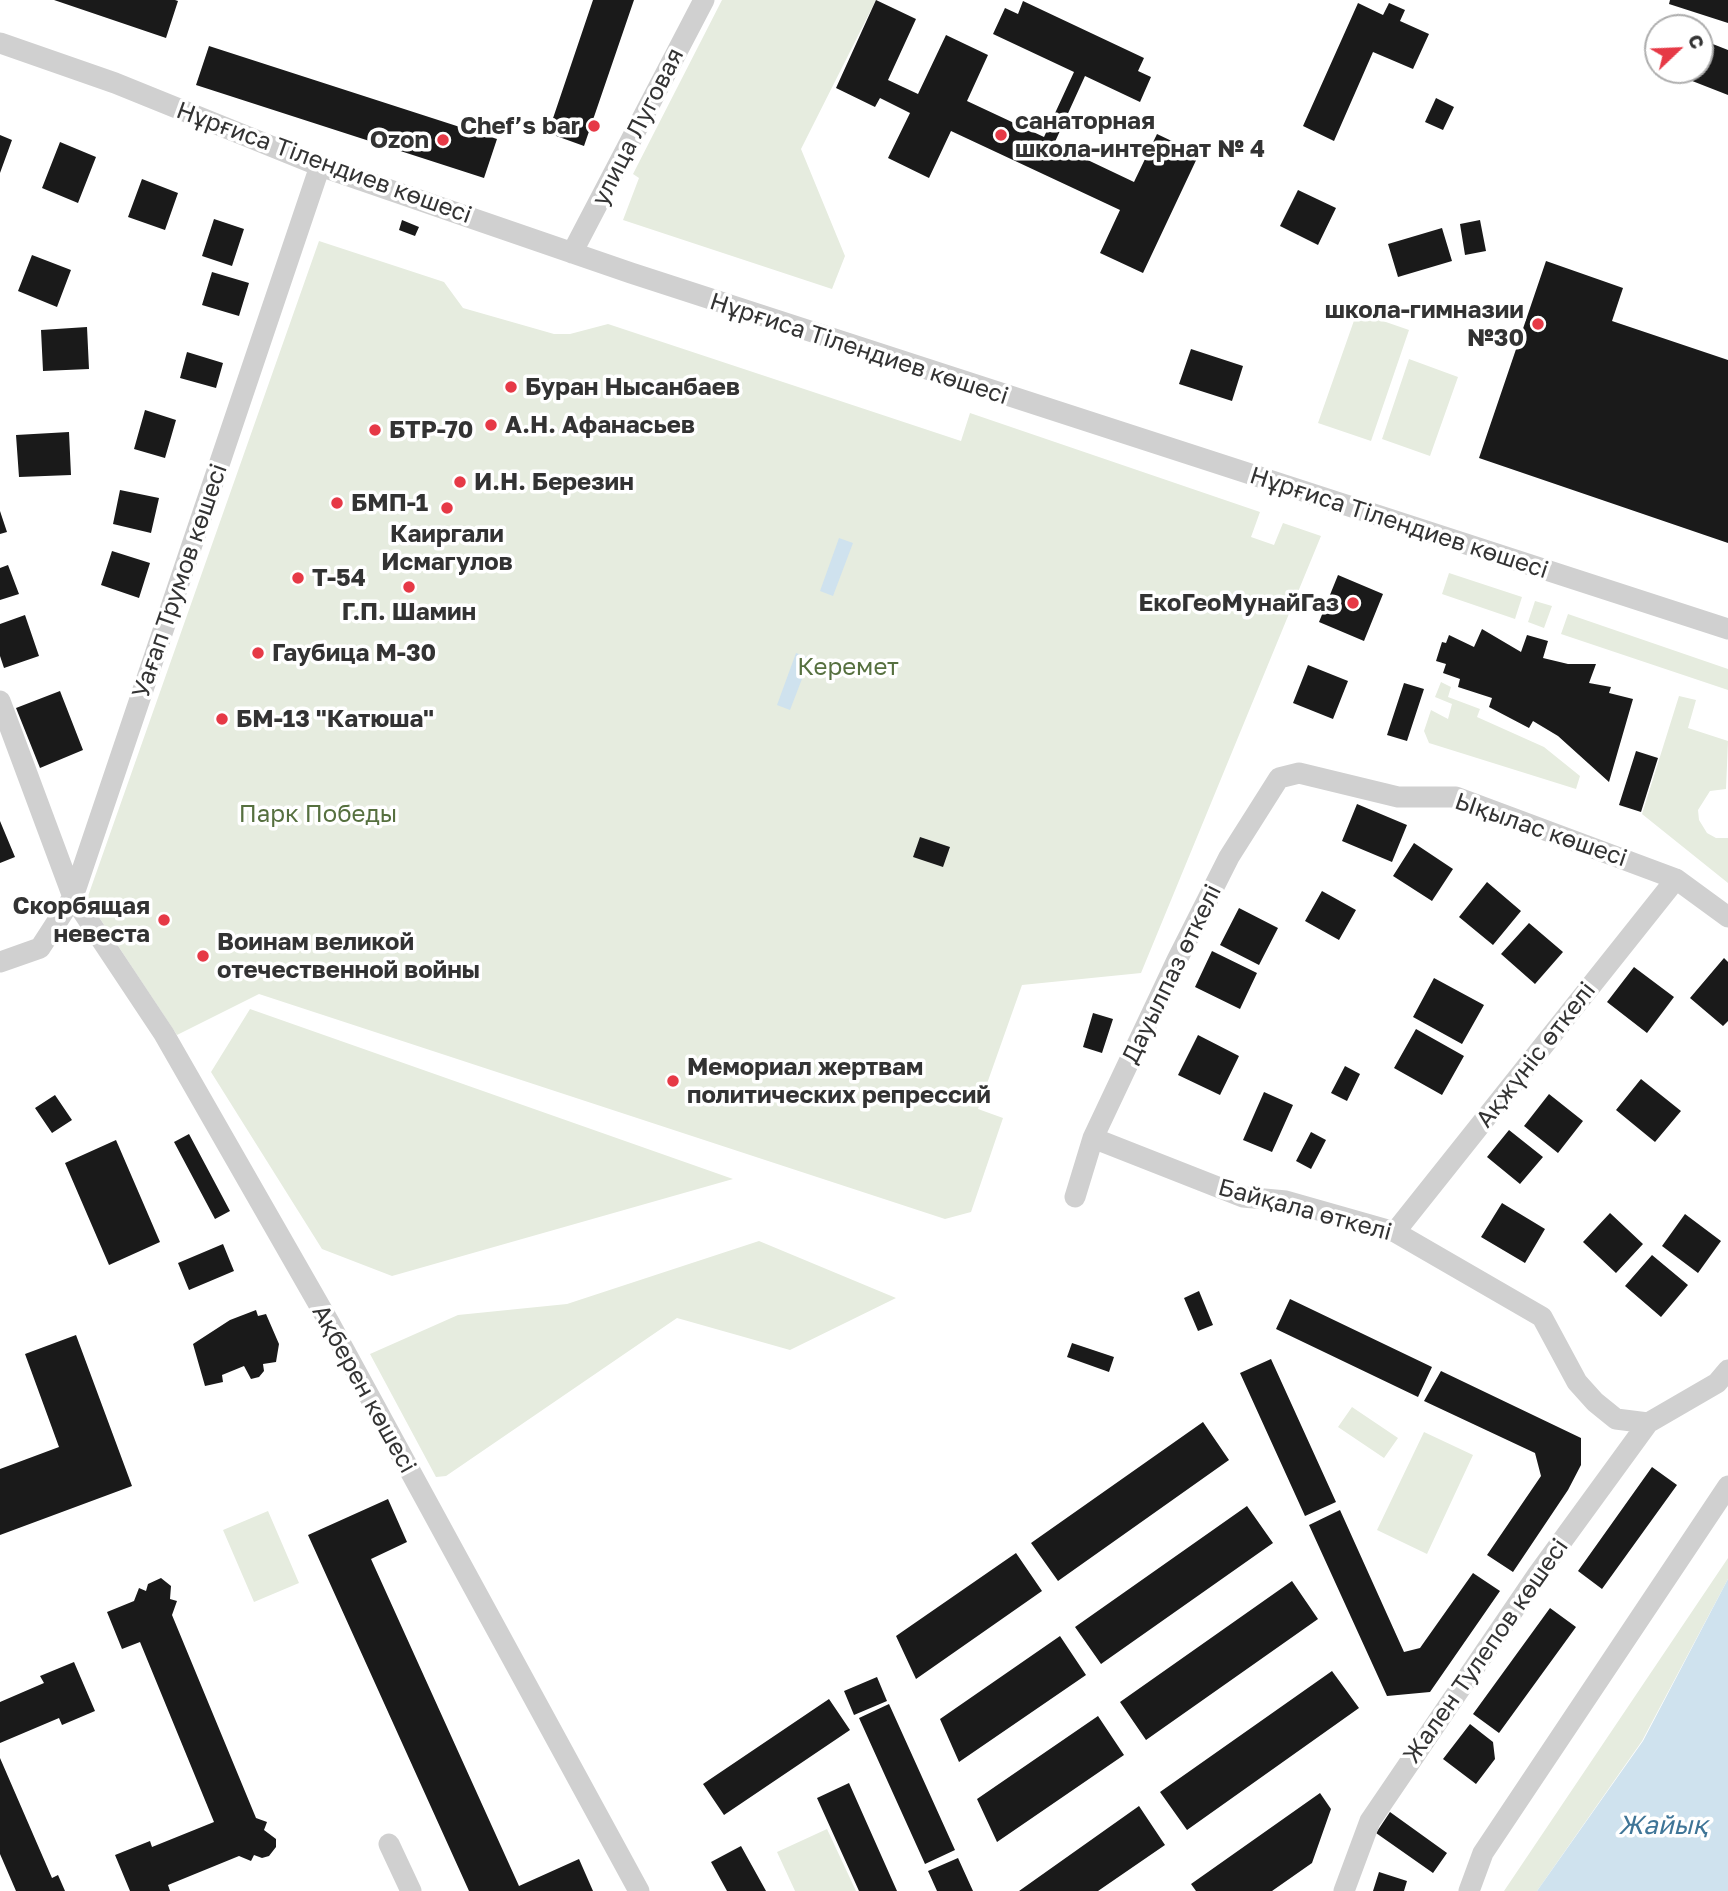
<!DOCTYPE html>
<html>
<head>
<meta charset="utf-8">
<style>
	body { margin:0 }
	#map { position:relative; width:1728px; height:1891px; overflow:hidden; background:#fff; font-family:"Golos Text",sans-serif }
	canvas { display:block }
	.north { position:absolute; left:1644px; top:14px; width:70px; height:70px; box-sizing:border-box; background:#fff; border:2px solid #adadad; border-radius:50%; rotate:67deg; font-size:19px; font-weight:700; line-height:28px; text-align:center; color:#333 }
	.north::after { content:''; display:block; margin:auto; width:24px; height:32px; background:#e63946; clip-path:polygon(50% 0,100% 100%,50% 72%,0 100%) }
</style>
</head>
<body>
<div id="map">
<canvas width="1728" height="1891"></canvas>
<div class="north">С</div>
</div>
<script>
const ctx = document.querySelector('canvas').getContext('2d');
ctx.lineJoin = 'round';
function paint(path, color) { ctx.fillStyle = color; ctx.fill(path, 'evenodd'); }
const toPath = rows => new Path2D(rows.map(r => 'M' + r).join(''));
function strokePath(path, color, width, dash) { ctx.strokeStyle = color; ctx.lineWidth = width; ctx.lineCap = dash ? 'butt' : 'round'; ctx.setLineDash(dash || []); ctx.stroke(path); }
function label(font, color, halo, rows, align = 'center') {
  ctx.font = font + ' "Golos Text",sans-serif'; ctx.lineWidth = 7; ctx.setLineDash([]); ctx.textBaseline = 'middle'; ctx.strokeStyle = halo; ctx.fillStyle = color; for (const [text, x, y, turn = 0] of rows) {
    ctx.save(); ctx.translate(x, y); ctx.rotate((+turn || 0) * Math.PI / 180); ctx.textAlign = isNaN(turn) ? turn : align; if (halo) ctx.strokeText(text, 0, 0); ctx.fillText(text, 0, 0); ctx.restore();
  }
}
paint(toPath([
	[722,0,876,0,801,149,845,256,832,289,623,220,639,178,633,174],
	[319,241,444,282,463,308,554,334,570,334,608,324,961,441,970,413,1260,512,1251,537,1274,545,1283,523,1321,536,1141,973,1022,985,978,1109,1003,1118,971,1212,945,1219,259,994,177,1035,87,899],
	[1357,312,1409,330,1371,441,1318,423],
	[1409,359,1458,377,1430,456,1382,439],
	[1449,573,1522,597,1515,619,1442,594],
	[1535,601,1552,606,1544,628,1528,622],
	[1568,614,1728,669,1728,690,1561,634],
	[1441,682,1451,687,1448,697,1480,709,1477,717,1544,747,1580,776,1576,789,1429,743,1424,731,1431,710,1448,719,1452,704,1435,697],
	[1679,696,1696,700,1688,728,1728,741,1726,789,1710,791,1698,810,1699,820,1707,833,1716,838,1728,838,1728,883,1642,814],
	[250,1009,733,1179,392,1276,322,1249,211,1072],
	[759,1241,896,1298,790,1350,677,1318,446,1476,436,1477,370,1354,458,1315,567,1304],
	[1352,1407,1398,1438,1384,1458,1338,1427],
	[1424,1432,1473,1455,1427,1554,1377,1530],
	[268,1511,299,1583,254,1602,223,1530],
	[1728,1558,1728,1579,1642,1741,1537,1891,1504,1891],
	[827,1829,856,1891,795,1891,777,1852]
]), '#e6ecdf');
paint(toPath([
	[839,538,853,543,833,596,820,591],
	[796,653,810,658,790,710,777,705],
	[1728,1579,1728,1891,1537,1891,1643,1741]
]), '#cfe2ee');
paint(toPath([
	[54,0,175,0,178,1,166,38],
	[593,0,634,0,584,146,548,133],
	[876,0,916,19,888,80,918,94,946,35,988,55,967,101,1044,137,1074,72,993,34,1005,8,1018,14,1023,1,1144,58,1138,71,1151,77,1140,102,1085,76,1054,144,1134,182,1157,134,1199,154,1143,273,1100,253,1120,210,951,131,929,178,888,158,910,113,880,98,875,107,836,88],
	[1670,0,1728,0,1728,23,1669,4],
	[1358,3,1383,15,1389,3,1405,10,1400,21,1429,34,1413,69,1373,52,1334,141,1303,126],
	[1700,39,1728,50,1728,95,1682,77,1685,70,1700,70],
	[209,46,497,139,484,178,196,85],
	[1436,98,1454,107,1443,130,1425,122],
	[0,135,12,140,0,173],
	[60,142,96,157,78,203,42,188],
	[142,179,178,193,165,230,128,217],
	[1298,190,1336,208,1318,245,1280,226],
	[214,219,244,229,232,266,202,256],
	[402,220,419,227,415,236,399,230],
	[1480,220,1486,251,1465,255,1460,224],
	[1442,228,1452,261,1398,277,1388,244],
	[32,255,71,270,57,307,18,291],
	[1546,261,1623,288,1612,321,1728,360,1728,543,1479,458],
	[212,272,249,283,239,316,202,305],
	[87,327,89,369,43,371,41,330],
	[1191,349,1243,366,1232,401,1179,384],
	[187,352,223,363,216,388,180,378],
	[145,410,176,420,165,458,134,449],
	[69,432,71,475,19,477,16,435],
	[120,490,159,498,151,533,113,524],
	[0,511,7,532,0,534],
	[112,551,150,563,139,598,101,585],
	[8,565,19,594,0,600,0,568],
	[1338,575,1383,594,1364,641,1319,622],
	[25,615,39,656,4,668,0,656,0,624],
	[1482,629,1521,652,1527,635,1548,641,1543,658,1568,664,1596,664,1589,683,1611,687,1609,693,1633,699,1609,782,1558,736,1533,721,1529,728,1489,707,1492,698,1458,687,1460,679,1443,673,1446,664,1436,661,1442,642,1446,643,1449,635,1474,647],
	[1308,665,1348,681,1333,719,1293,703],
	[1404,683,1424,689,1407,741,1387,735],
	[60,691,83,750,40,768,16,708],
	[1636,751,1658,758,1641,812,1619,805],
	[1357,804,1407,825,1392,862,1342,841],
	[0,821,15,857,0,863],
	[920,837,950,847,943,867,913,857],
	[1414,843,1453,869,1432,901,1393,876],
	[1487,882,1521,911,1493,945,1459,917],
	[1322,891,1356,910,1339,940,1305,921],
	[1239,908,1278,928,1259,965,1220,945],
	[1529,923,1563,952,1535,984,1501,954],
	[1212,951,1257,973,1240,1009,1195,987],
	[1724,958,1728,962,1728,1021,1723,1026,1690,998],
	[1634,967,1674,997,1647,1033,1607,1002],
	[1434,978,1484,1005,1462,1044,1413,1017],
	[1093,1013,1113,1019,1102,1053,1083,1047],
	[1416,1029,1464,1056,1442,1095,1394,1068],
	[1198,1035,1239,1056,1220,1095,1178,1075],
	[1345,1066,1360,1074,1347,1101,1331,1093],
	[1641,1079,1681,1111,1655,1142,1616,1110],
	[1264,1092,1293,1105,1272,1152,1243,1140],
	[1549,1094,1583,1121,1558,1153,1524,1126],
	[55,1095,72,1120,52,1133,35,1108],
	[1509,1130,1543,1157,1520,1184,1487,1157],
	[1311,1132,1326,1140,1311,1169,1296,1161],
	[189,1134,230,1211,215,1219,174,1142],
	[116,1140,160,1242,109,1265,65,1163],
	[1502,1203,1545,1229,1525,1263,1481,1237],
	[1610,1213,1643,1244,1616,1273,1583,1242],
	[1685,1214,1721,1241,1698,1273,1662,1246],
	[223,1244,234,1271,189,1290,178,1263],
	[1652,1255,1688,1285,1661,1317,1625,1286],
	[1199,1291,1213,1325,1198,1331,1184,1298],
	[1290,1299,1432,1367,1418,1397,1276,1329],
	[256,1310,258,1316,266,1314,279,1344,276,1362,263,1364,264,1371,259,1377,251,1379,244,1366,222,1375,223,1382,205,1386,193,1344,230,1320],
	[76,1335,132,1486,0,1535,0,1469,59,1447,25,1354],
	[1072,1343,1114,1357,1109,1372,1067,1357],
	[1271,1359,1336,1502,1305,1516,1240,1373],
	[1441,1371,1581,1438,1581,1465,1568,1490,1513,1572,1487,1555,1541,1476,1535,1453,1424,1401],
	[1203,1422,1229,1460,1058,1581,1031,1543],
	[1652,1467,1677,1485,1602,1589,1578,1571],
	[388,1499,407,1542,371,1559,519,1886,579,1859,593,1891,469,1891,308,1535],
	[1247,1506,1273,1543,1101,1664,1075,1627],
	[1340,1510,1404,1652,1420,1648,1473,1573,1500,1591,1430,1692,1387,1696,1309,1525],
	[1016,1553,1042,1591,916,1679,896,1636],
	[161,1578,171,1586,170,1599,177,1601,172,1615,256,1818,267,1822,264,1830,276,1839,276,1847,269,1856,262,1858,254,1855,251,1861,239,1856,168,1885,170,1891,130,1891,115,1855,150,1841,152,1847,214,1822,140,1642,122,1649,107,1612,134,1601,139,1588,146,1591,148,1584],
	[1292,1581,1318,1619,1146,1740,1120,1702],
	[1550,1608,1576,1627,1499,1733,1473,1714],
	[1060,1636,1086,1675,959,1762,940,1719],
	[74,1662,95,1711,62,1725,59,1718,0,1743,0,1702,44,1683,40,1676],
	[1332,1671,1359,1708,1187,1830,1160,1792],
	[877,1677,887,1701,854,1715,844,1691],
	[829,1699,850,1730,724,1815,703,1784],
	[889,1704,955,1850,925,1864,859,1718],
	[1098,1716,1124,1755,997,1842,977,1799],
	[1470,1724,1493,1742,1495,1759,1476,1784,1443,1759],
	[0,1758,52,1878,58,1875,65,1891,16,1891,0,1854],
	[849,1783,897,1891,859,1891,817,1798],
	[1320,1793,1331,1809,1312,1863,1272,1891,1196,1891,1191,1884],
	[1139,1806,1165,1845,1098,1891,1019,1891],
	[1390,1812,1447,1853,1433,1873,1376,1833],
	[741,1846,766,1891,727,1891,711,1862],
	[958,1858,973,1891,937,1891,928,1871],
	[1379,1872,1407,1881,1404,1891,1373,1891]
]), '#1a1a1a');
strokePath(toPath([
	[0,43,115,83,320,166,631,273,1728,629],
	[572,253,704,0],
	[0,701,73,897,164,1034,330,1324,639,1891],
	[0,962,40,948,73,897,320,166],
	[1093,1138,1243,1197,1286,1201,1395,1232,1542,1317,1577,1382,1595,1402,1616,1419,1648,1423,1717,1383,1728,1370],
	[1075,1197,1093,1138,1177,960,1229,857,1279,778,1299,773,1398,797,1456,797,1676,879,1728,917],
	[1395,1232,1676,879],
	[389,1844,411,1891],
	[1344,1891,1370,1821,1538,1574,1648,1423],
	[1469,1891,1483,1853,1728,1486]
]), '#d0d0d0', 21);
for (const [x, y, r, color] of [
	[594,126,7,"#e63946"],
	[1001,135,7,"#e63946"],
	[443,140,7,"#e63946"],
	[1538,324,7,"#e63946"],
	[511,387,7,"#e63946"],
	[491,425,7,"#e63946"],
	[375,430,7,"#e63946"],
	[460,482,7,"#e63946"],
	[337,503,7,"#e63946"],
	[447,508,7,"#e63946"],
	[298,578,7,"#e63946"],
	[409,587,7,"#e63946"],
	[1353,603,7,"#e63946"],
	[258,653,7,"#e63946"],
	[222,719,7,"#e63946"],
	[164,920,7,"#e63946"],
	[203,956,7,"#e63946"],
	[673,1081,7,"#e63946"]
]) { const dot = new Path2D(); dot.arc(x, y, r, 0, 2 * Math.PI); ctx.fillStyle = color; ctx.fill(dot); strokePath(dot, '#fff', 2.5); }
label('bold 24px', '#333', '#fff', [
	["санаторная",1015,121],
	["школа-интернат № 4",1015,149],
	["Chef’s bar",580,126,"right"],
	["Ozon",429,140,"right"],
	["школа-гимназии",1524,310,"right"],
	["№30",1524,338,"right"],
	["Буран Нысанбаев",525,387],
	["А.Н. Афанасьев",505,425],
	["БТР-70",389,430],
	["И.Н. Березин",474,482],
	["БМП-1",351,503],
	["Каиргали",447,534,"center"],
	["Исмагулов",447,562,"center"],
	["Т-54",312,578],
	["ЕкоГеоМунайГаз",1339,603,"right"],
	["Г.П. Шамин",409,612,"center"],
	["Гаубица М-30",272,653],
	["БМ-13 \"Катюша\"",236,719],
	["Скорбящая",150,906,"right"],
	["невеста",150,934,"right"],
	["Воинам великой",217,942],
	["отечественной войны",217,970],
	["Мемориал жертвам",687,1067],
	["политических репрессий",687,1095]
], 'left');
label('24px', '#333', '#fff', [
	["улица Луговая",638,127,-63],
	["Нұрғиса Тілендиев көшесі",324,163,20],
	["Нұрғиса Тілендиев көшесі",859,349,18],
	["Нұрғиса Тілендиев көшесі",1399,523,18],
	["Уағап Трумов көшесі",180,581,-71],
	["Ықылас көшесі",1541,830,19],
	["Дауылпаз өткелі",1172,974,-64],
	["Ақжүніс өткелі",1536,1055,-52],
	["Байқала өткелі",1305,1210,15],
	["Ақберен көшесі",364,1389,61],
	["Жален Тулепов көшесі",1486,1651,-55]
]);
label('24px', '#56703f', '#fff', [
	["Керемет",848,667],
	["Парк Победы",318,814]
]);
label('italic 26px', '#3f7597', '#fff', [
	["Жайық",1663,1826]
]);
</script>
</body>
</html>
